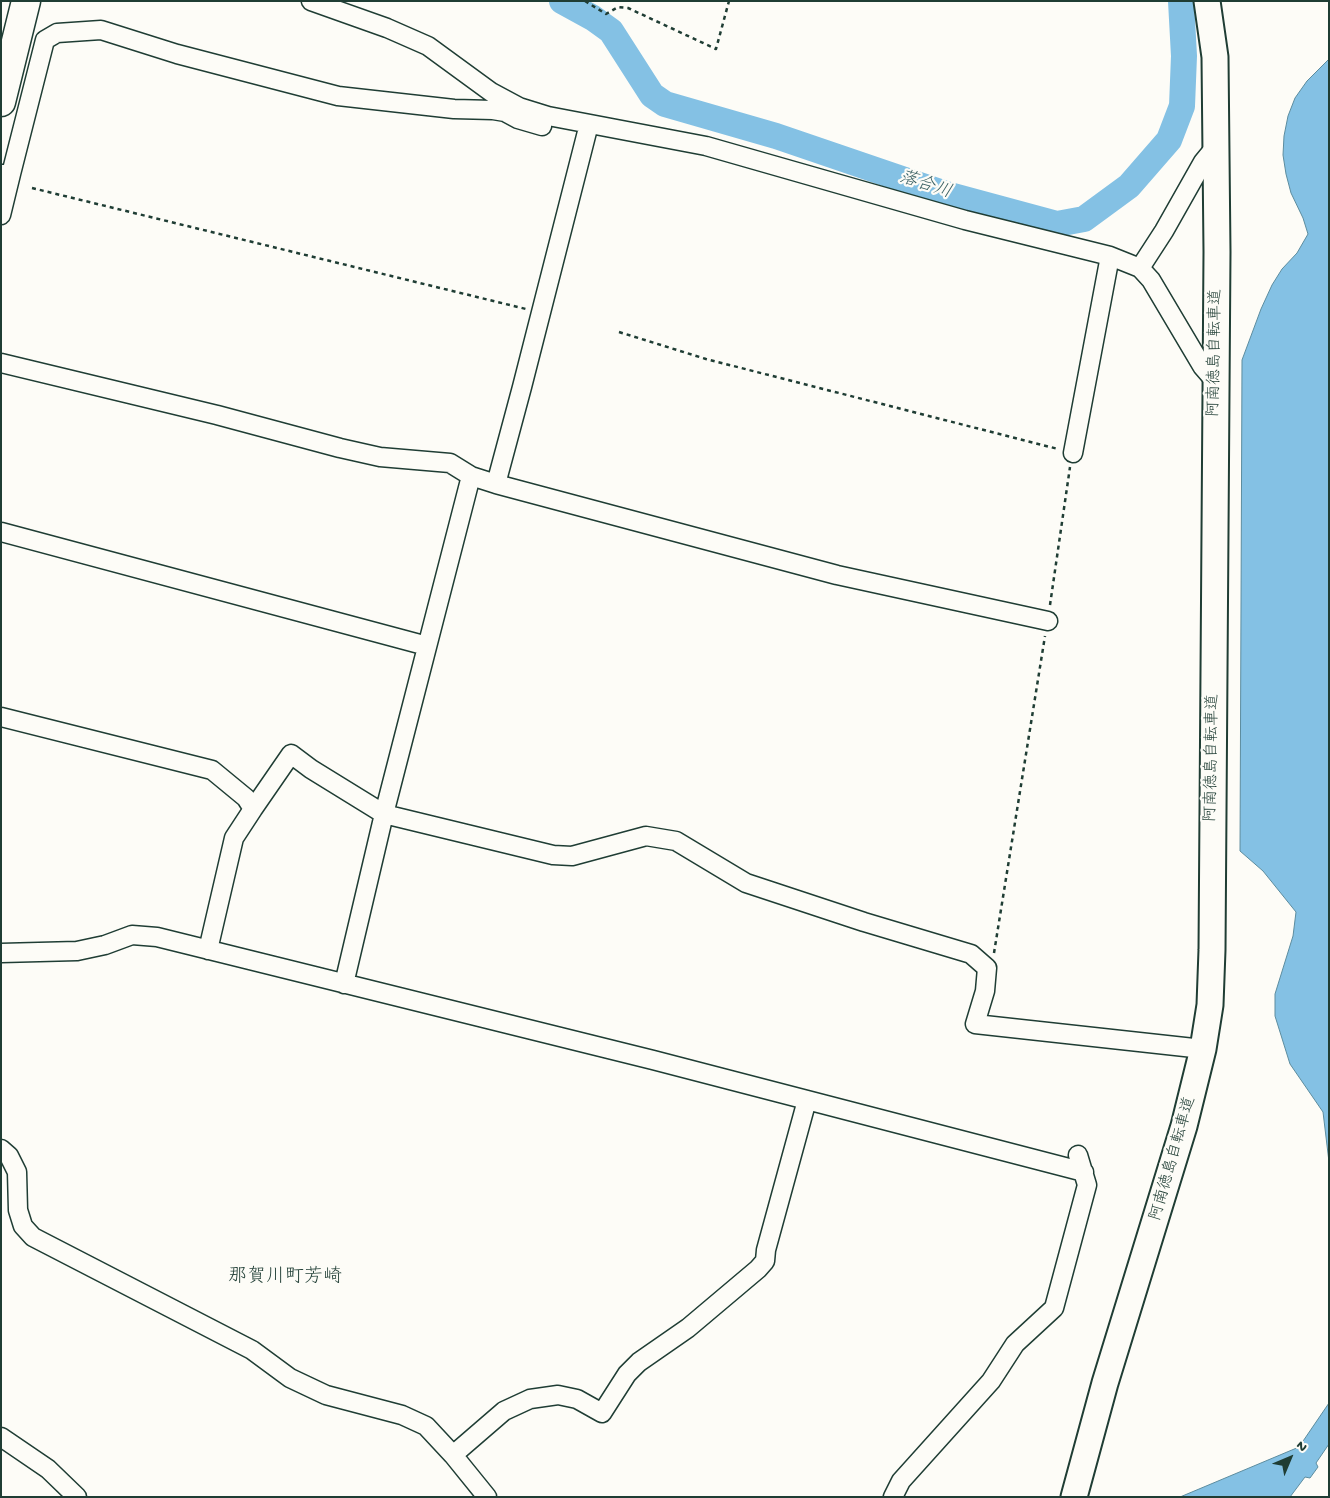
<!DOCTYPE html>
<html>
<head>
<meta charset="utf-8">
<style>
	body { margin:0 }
	#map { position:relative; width:1330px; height:1498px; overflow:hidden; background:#fdfcf7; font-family:"Gochi Hand",sans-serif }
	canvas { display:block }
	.frame { position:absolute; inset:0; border:2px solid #1f3d34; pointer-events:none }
	.north { position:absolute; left:1265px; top:1433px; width:50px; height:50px; -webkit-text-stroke:4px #fdfcf7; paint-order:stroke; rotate:45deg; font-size:14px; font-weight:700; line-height:20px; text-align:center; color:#1f3d34 }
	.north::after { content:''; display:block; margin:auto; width:18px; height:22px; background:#1f3d34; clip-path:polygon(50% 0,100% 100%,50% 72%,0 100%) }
</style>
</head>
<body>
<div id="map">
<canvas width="1330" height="1498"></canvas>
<div class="frame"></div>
<div class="north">N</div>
</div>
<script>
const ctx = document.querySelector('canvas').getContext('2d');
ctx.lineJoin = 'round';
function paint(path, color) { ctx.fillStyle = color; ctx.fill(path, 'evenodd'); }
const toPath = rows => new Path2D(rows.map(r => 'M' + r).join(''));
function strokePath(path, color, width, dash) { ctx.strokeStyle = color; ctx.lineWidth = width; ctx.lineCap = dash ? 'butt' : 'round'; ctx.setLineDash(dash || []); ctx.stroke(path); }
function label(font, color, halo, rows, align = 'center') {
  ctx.font = font + ' "Gochi Hand","Klee One",sans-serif'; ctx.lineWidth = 4.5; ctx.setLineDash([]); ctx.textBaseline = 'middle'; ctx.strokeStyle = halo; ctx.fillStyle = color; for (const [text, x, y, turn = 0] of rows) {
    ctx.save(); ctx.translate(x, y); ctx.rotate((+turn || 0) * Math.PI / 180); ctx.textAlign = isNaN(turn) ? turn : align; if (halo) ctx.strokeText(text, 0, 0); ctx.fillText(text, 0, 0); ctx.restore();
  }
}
const water = toPath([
	[1329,59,1329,1162,1323,1112,1290,1064,1275,1016,1275,994,1293,936,1296,912,1263,871,1240,851,1242,360,1261,309,1272,285,1282,269,1297,253,1308,234,1303,218,1291,193,1286,174,1283,155,1284,136,1288,116,1295,98,1307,81,1329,59],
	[1329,1403,1329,1444,1316,1463,1318,1467,1310,1478,1305,1477,1290,1497,1180,1497,1299,1447,1329,1403]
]);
paint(water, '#84c1e4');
strokePath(water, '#5c8c9e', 1);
strokePath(toPath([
	[562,1,593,18,611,31,652,95,665,104,776,136,946,194,1057,224,1084,219,1129,186,1169,140,1182,106,1184,56,1181,1]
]), '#84c1e4', 26);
const street = toPath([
	[311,1,387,28,428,46,491,92,519,107,548,116,706,146,965,220,1110,256,1140,268,1151,280,1202,366,1215,381],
	[1,174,11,174,45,40,57,33,101,30,177,54,338,96,454,109,493,110,505,112,518,119,542,126],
	[1,215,11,174],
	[1140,268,1164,231,1203,162,1217,145],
	[1,363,217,415,340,448,380,457,450,463,471,476,496,484,837,575,1048,621],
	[1073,453,1110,256],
	[496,484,522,387,589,124],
	[1,532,427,646],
	[1,717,212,770,246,798,253,809,234,838,208,950],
	[253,809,291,754,311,769,384,814,553,855,572,856,646,836,676,841,746,883,864,922,971,954,987,968,985,991,975,1024,1203,1049],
	[1,953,77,951,105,945,132,935,157,937,653,1060,1084,1172],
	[344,984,384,814,471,476],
	[1,1149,9,1156,17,1172,18,1210,23,1226,33,1237,252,1350,290,1378,326,1395,402,1415,426,1426,453,1455,487,1497],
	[1,1437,48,1469,77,1497],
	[453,1455,504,1411,530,1399,558,1395,577,1399,602,1413,627,1374,639,1362,688,1328,758,1269,765,1261,766,1250,807,1100],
	[893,1497,901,1481,991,1381,1015,1344,1054,1308,1087,1185,1078,1155]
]);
const secondary = toPath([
	[1074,1497,1105,1383,1184,1126,1203,1049,1210,1005,1212,950,1217,252,1215,57,1207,1]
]);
const highway = toPath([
	[1,102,26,1]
]);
strokePath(street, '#1f3d34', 21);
strokePath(secondary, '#1f3d34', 29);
strokePath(highway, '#1f3d34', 31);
strokePath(toPath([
	[585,1,606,14,618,7,628,8,716,49,729,1],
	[32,188,526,309],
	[619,332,706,359,1058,449],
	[1050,605,1070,467],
	[994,953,1045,636]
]), '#1f3d34', 2.5, [4, 4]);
strokePath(street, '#fdfcf7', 18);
strokePath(secondary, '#fdfcf7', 25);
strokePath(highway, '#fdfcf7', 28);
label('16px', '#1f3d34', '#fdfcf7', [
	["阿南徳島自転車道",1216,353,-89],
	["阿南徳島自転車道",1213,758,-89],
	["阿南徳島自転車道",1174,1159,-74]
]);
label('italic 18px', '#385e60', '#fdfcf7', [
	["落合川",925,186,18]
]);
label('19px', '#1f3d34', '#fdfcf7', [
	["那賀川町芳崎",285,1278]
]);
</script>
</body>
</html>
